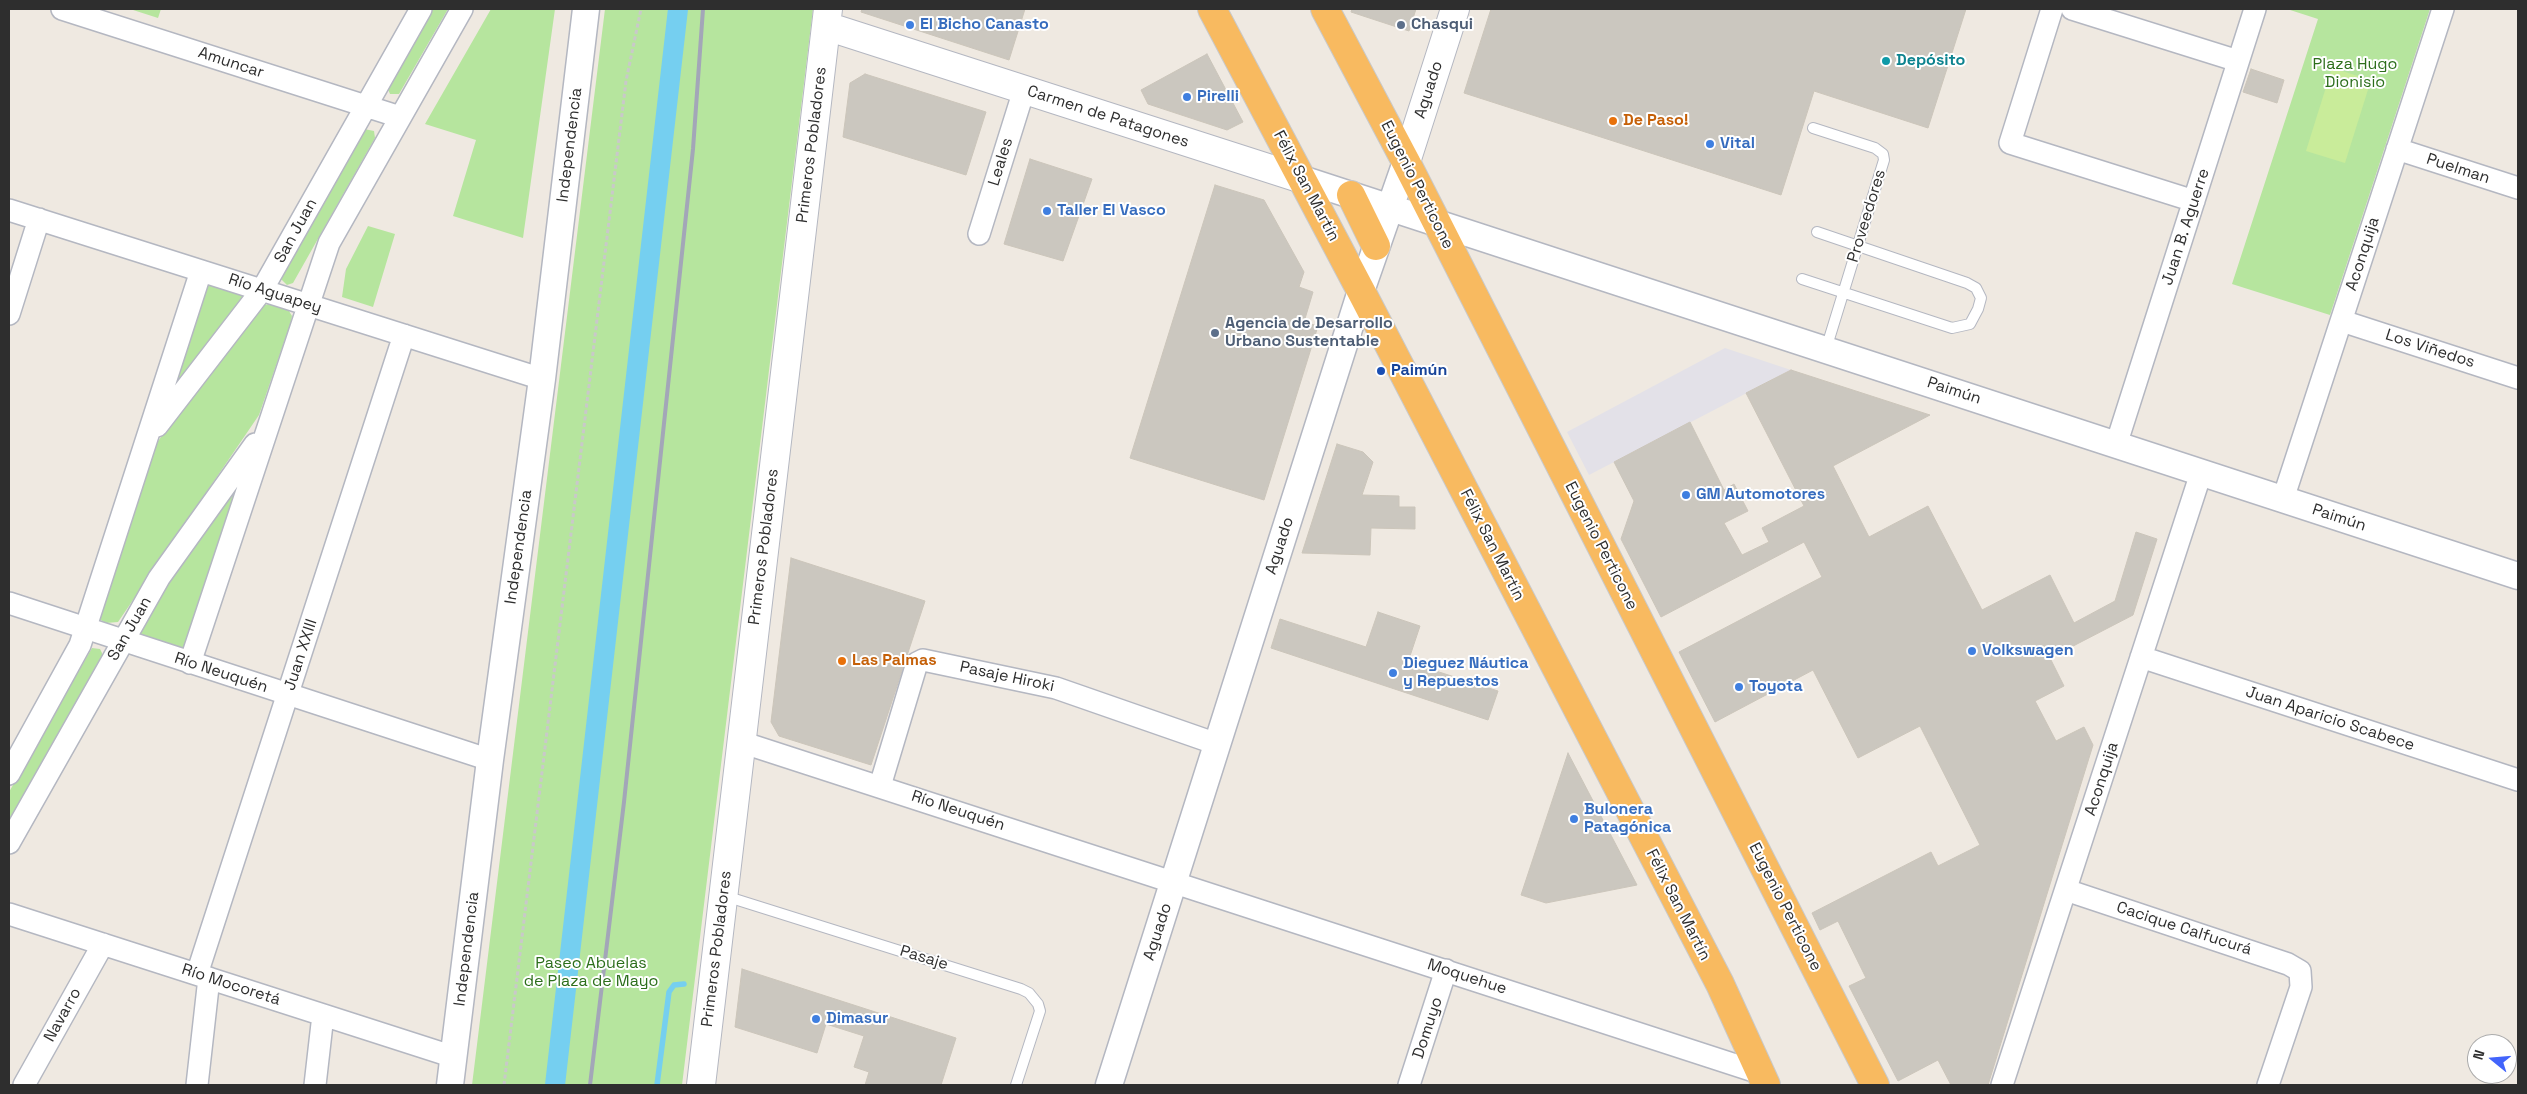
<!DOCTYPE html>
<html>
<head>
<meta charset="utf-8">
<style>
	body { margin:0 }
	#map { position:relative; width:2527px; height:1094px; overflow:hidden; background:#efe9e1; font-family:"Space Grotesk",sans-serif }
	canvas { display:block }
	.frame { position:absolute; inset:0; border:10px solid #2e2e2e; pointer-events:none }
	.north { position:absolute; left:2467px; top:1034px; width:50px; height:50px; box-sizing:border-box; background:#fff; border:1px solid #ababab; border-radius:50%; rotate:287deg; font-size:14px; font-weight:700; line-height:20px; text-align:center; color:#2e2e2e }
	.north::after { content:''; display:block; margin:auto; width:18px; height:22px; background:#4264fb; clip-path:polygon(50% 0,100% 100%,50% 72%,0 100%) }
</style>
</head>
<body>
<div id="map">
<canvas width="2527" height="1094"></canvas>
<div class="frame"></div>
<div class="north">N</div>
</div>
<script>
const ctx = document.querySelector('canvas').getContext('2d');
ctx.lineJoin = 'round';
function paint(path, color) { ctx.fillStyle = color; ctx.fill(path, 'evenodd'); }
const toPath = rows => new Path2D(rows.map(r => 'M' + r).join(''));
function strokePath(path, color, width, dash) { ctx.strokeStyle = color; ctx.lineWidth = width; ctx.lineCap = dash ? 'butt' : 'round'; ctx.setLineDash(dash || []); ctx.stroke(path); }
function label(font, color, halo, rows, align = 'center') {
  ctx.font = font + ' "Space Grotesk",sans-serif'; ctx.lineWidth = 4; ctx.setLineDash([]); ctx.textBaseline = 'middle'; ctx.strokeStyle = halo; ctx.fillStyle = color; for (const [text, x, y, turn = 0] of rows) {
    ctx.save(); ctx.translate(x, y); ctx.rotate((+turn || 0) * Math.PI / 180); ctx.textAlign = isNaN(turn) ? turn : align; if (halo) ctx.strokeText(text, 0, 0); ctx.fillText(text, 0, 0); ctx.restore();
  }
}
paint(toPath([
	[1725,348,1791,370,1589,475,1567,432]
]), '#e3e1e8');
paint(toPath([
	[130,9,161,9,158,18],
	[432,9,448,9,399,94,390,94,387,87],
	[491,9,555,9,523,238,453,216,476,140,425,124],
	[605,9,813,9,682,1085,472,1085],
	[2287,9,2430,9,2330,315,2232,284,2318,19],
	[364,129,374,131,375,138,293,283,287,285,280,278],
	[368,226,395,234,373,307,342,297,346,269],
	[206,284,248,297,175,384],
	[271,304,289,311,292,316,291,322,259,415,118,622,106,623,99,619,155,445,258,310,264,305],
	[236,490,185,650,137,634,179,566],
	[92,648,100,649,102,653,102,658,9,823,9,792]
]), '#b6e59e');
paint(toPath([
	[2332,68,2371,80,2345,163,2306,151]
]), '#c9ec9a');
strokePath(toPath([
	[657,1085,669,992,674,985,684,984]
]), '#75cff0', 5.5);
strokePath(toPath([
	[555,1085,678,9]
]), '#75cff0', 20);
const building = toPath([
	[862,9,1025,9,1009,60,861,12,862,9],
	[1352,9,1416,9,1409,31,1351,12,1352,9],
	[1491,9,1966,9,1928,128,1814,91,1781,195,1464,93,1491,9],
	[1207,54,1243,122,1227,130,1148,104,1141,90,1207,54],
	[2251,69,2284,80,2277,103,2243,92,2251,69],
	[865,74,986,112,966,175,843,137,850,83,865,74],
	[1030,159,1092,179,1063,261,1004,244,1030,159],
	[1215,185,1264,200,1304,272,1299,287,1313,292,1304,322,1318,326,1264,500,1130,458,1215,185],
	[1791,370,1930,415,1833,466,1869,537,1928,506,1982,610,2050,575,2074,623,2115,601,2136,532,2157,539,2133,615,2050,658,2064,686,2035,701,2056,741,2084,727,2093,745,1988,1085,1951,1085,1938,1060,1898,1081,1849,986,1866,978,1838,921,1820,930,1812,913,1931,852,1938,866,1980,845,1920,726,1858,758,1813,670,1715,722,1679,652,1822,577,1804,542,1661,617,1621,539,1634,501,1614,462,1690,422,1724,490,1734,484,1748,511,1724,523,1742,555,1769,542,1762,528,1804,506,1746,393,1791,370],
	[1337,444,1363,452,1373,462,1362,495,1399,496,1399,507,1415,507,1415,529,1371,528,1370,555,1302,553,1337,444],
	[791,558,925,601,871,765,779,736,771,722,791,558],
	[1378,612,1420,626,1408,662,1498,691,1488,720,1271,648,1280,619,1366,647,1378,612],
	[1568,753,1637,885,1546,903,1521,895,1568,753],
	[742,969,956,1038,941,1085,865,1085,869,1072,854,1067,864,1036,826,1024,817,1053,735,1027,742,969]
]);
paint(building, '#cbc7bf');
strokePath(building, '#cbc5ba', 1);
const service = toPath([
	[1813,128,1875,148,1883,154,1884,160,1826,349],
	[1802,279,1952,328,1970,324,1978,309,1981,298,1976,288,1967,283,1817,232],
	[725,896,1021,989,1029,993,1038,1004,1040,1011,1016,1085]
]);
const minor = toPath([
	[62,9,400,117],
	[2052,9,2010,143,2194,201],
	[2072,9,2238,61],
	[2397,149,2518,188],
	[9,210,542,379],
	[979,234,1024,90],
	[9,314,39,219],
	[2342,321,2518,378],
	[157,426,262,290,421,9],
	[2116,445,2255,9],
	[2283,499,2443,9],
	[9,603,490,760],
	[2141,657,2518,780],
	[190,663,329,243,462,9],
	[741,742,1760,1073],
	[9,774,80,645,201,271],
	[880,786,917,663,923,660,1056,688,1217,744],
	[9,843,159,578,255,444],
	[2066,890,2288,964,2300,971,2301,987,2268,1085],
	[9,914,454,1057],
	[197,974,404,335],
	[24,1085,103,944],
	[197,1085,209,978],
	[315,1085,323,1015],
	[1409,1085,1446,970],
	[2002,1085,2201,473]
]);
const tertiary = toPath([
	[1302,179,2518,576],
	[450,1085,490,760,542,379,586,9],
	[1109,1085,1361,291,1406,162]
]);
const secondary = toPath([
	[826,26,1302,179],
	[1406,162,1455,9],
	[701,1085,828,9]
]);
const trunk = toPath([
	[1212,9,1361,291,1720,984,1766,1085],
	[1325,9,1406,162,1875,1085],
	[1351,195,1376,246]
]);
strokePath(service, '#b4b7c1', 12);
strokePath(minor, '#b4b7c1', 24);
strokePath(tertiary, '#b4b7c1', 29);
strokePath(secondary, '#b4b7c1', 30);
strokePath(trunk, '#c9c9c9', 30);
strokePath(toPath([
	[504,1085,626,81,641,9]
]), '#c9c9c9', 3, [4, 2.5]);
strokePath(service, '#fff', 10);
strokePath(minor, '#fff', 21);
strokePath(tertiary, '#fff', 26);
strokePath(secondary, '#fff', 28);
strokePath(trunk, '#f8ba60', 28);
strokePath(toPath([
	[590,1085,624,802,693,149,703,9]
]), '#a3a6b8', 4);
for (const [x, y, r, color] of [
	[910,25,5,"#3f7fe0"],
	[1401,25,5,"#5c6f8a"],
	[1886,61,5,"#0f9aa8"],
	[1187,97,5,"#3f7fe0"],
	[1613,121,5,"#e8710a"],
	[1710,144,5,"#3f7fe0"],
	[1047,211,5,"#3f7fe0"],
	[1215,333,5,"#5c6f8a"],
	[1381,371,5,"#1a4fb4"],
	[1686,495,5,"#3f7fe0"],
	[1972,651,5,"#3f7fe0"],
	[842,661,5,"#e8710a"],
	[1393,673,5,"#3f7fe0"],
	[1739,687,5,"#3f7fe0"],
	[1574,819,5,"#3f7fe0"],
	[816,1019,5,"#3f7fe0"]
]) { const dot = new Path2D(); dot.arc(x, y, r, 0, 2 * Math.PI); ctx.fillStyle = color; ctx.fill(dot); strokePath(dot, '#fff', 2); }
label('bold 16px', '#366cbe', '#fff', [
	["El Bicho Canasto",920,25],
	["Pirelli",1197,97],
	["Vital",1720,144],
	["Taller El Vasco",1057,211],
	["GM Automotores",1696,495],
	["Volkswagen",1982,651],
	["Dieguez Náutica",1403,664],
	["y Repuestos",1403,682],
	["Toyota",1749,687],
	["Bulonera",1584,810],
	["Patagónica",1584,828],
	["Dimasur",826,1019]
], 'left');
label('bold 16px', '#4e5e75', '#fff', [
	["Chasqui",1411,25],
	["Agencia de Desarrollo",1225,324],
	["Urbano Sustentable",1225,342]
], 'left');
label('bold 16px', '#0d838f', '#fff', [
	["Depósito",1896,61]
], 'left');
label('16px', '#2e2e2e', '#fff', [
	["Amuncar",231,63,18],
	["Aguado",1429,90,-72],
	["Carmen de Patagones",1108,117,18],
	["Independencia",570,145,-83],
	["Primeros Pobladores",812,145,-83],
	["Leales",1001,162,-73],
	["Puelman",2458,169,18],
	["Eugenio Perticone",1417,185,63],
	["Félix San Martín",1306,186,62],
	["Proveedores",1867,216,-73],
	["Juan B. Aguerre",2186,227,-72],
	["San Juan",296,231,-61],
	["Aconquija",2363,254,-72],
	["Río Aguapey",275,294,18],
	["Los Viñedos",2430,349,18],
	["Paimún",1954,391,18],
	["Paimún",2339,518,18],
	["Félix San Martín",1492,545,63],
	["Aguado",1280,546,-72],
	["Eugenio Perticone",1601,546,63],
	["Independencia",519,547,-82],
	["Primeros Pobladores",764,547,-83],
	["San Juan",130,629,-60],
	["Juan XXIII",301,655,-72],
	["Río Neuquén",221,673,18],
	["Pasaje Hiroki",1007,677,12],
	["Juan Aparicio Scabece",2330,719,18],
	["Aconquija",2102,779,-72],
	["Río Neuquén",958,811,18],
	["Félix San Martín",1678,905,63],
	["Eugenio Perticone",1785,907,63],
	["Cacique Calfucurá",2184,929,18],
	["Aguado",1158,932,-72],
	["Independencia",467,949,-83],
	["Primeros Pobladores",717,949,-83],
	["Pasaje",924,958,17],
	["Moquehue",1467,977,18],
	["Río Mocoretá",231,985,18],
	["Navarro",63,1015,-61],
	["Domuyo",1428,1028,-72]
]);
label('16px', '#2c6e1b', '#fff', [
	["Plaza Hugo",2355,65],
	["Dionisio",2355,83],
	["Paseo Abuelas",591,964],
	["de Plaza de Mayo",591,982]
]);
label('bold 16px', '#c56008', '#fff', [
	["De Paso!",1623,121],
	["Las Palmas",852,661]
], 'left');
label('bold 16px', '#164399', '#fff', [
	["Paimún",1391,371]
], 'left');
</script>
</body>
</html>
